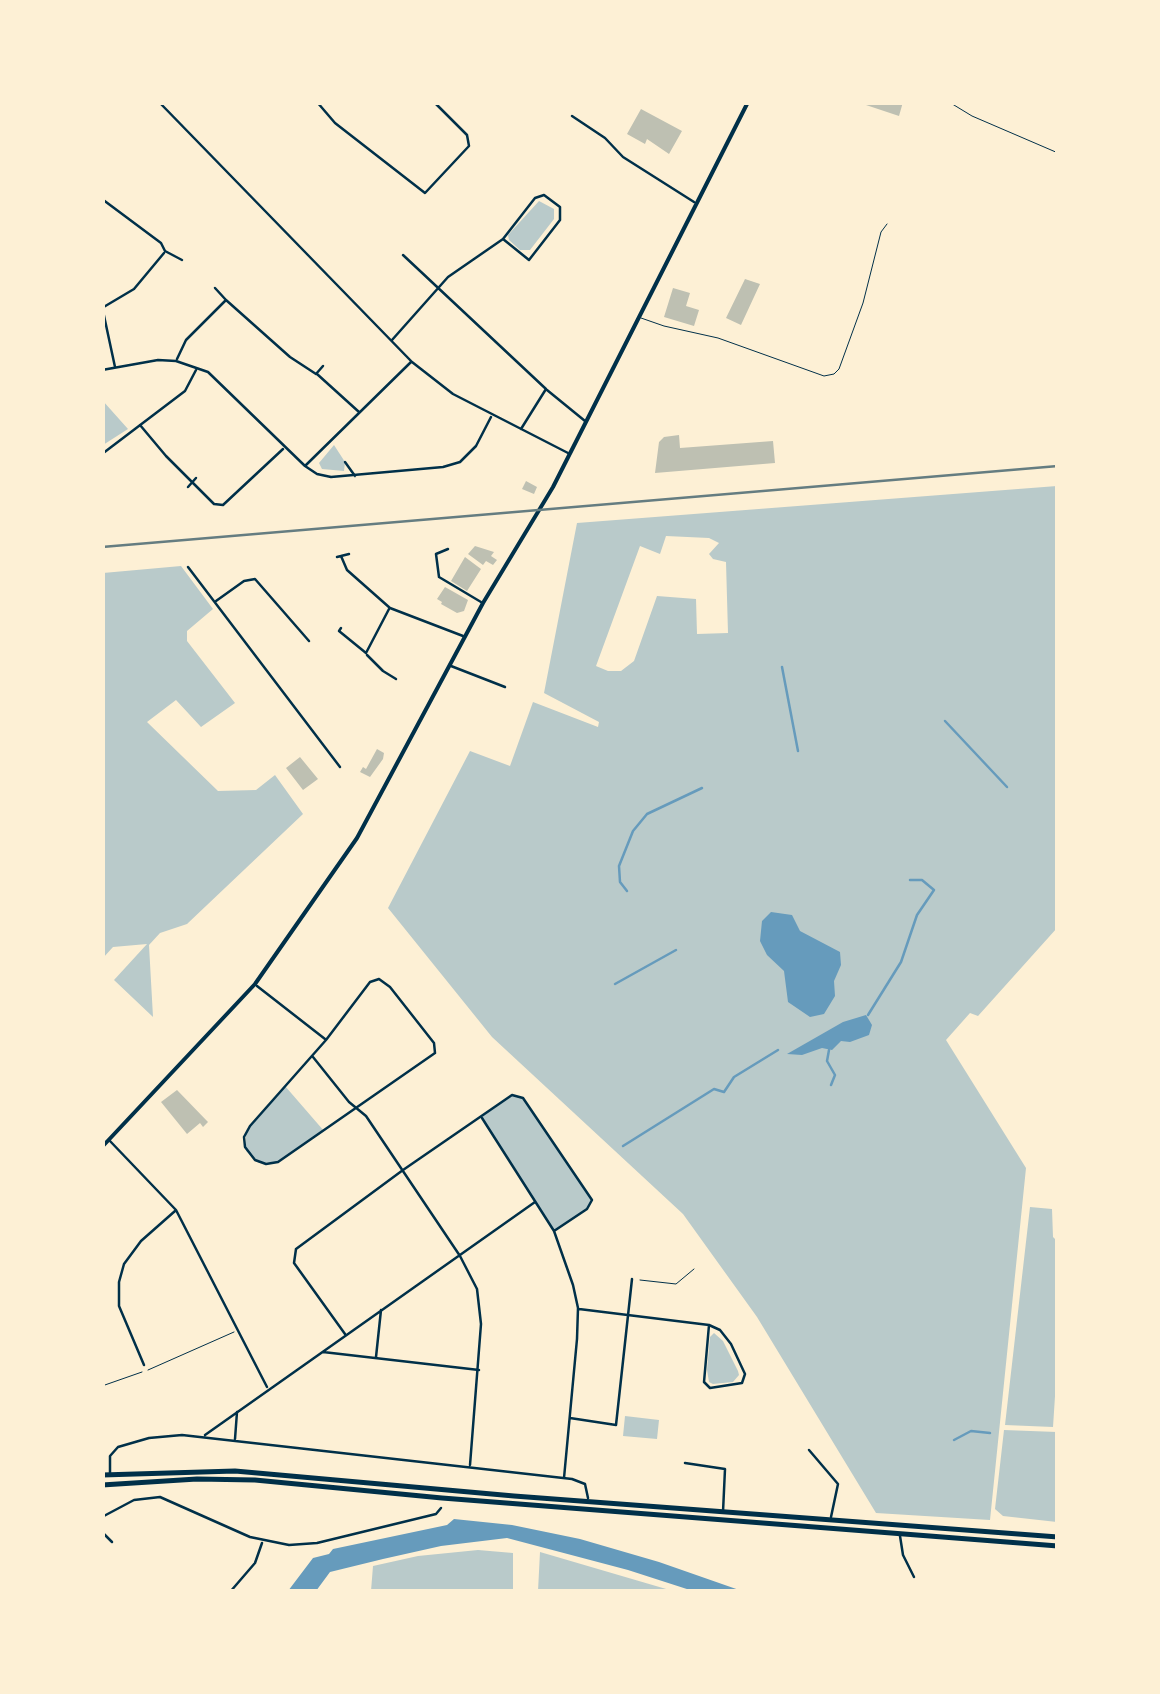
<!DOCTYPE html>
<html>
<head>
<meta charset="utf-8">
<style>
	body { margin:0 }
	#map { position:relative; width:1160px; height:1694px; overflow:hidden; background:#fdf0d5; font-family:Inter,sans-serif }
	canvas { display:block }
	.frame { position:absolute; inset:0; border:105px solid #fdf0d5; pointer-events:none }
</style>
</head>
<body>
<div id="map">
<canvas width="1160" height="1694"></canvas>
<div class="frame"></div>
</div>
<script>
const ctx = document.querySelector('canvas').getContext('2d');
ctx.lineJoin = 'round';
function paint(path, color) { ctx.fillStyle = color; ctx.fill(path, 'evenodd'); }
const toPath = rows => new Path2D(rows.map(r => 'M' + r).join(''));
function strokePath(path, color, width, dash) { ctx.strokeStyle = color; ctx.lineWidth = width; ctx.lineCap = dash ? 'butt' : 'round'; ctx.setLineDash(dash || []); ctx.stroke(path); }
paint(toPath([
	[539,201,554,209,554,219,530,250,520,250,509,240,508,235],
	[103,401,128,429,103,445],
	[334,445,345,462,344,471,322,469,319,463],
	[1057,486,1057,928,978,1016,970,1013,946,1040,1026,1168,990,1520,876,1513,757,1317,683,1214,492,1037,388,908,470,751,510,766,533,702,598,727,599,722,544,693,577,523],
	[666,536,709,538,719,543,709,554,713,559,726,562,728,633,697,634,696,599,657,596,634,661,621,671,608,671,596,666,640,546,660,554],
	[181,566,213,609,187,631,187,641,235,703,201,727,176,700,147,722,218,791,256,790,275,775,303,814,187,924,160,933,149,945,153,1017,114,980,147,944,113,947,103,958,103,573],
	[285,1086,324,1131,278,1162,259,1163,246,1151,246,1132],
	[512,1095,523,1098,592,1200,587,1209,554,1231,481,1117],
	[1030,1207,1052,1209,1053,1237,1057,1241,1058,1350,1053,1427,1005,1425],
	[714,1333,723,1341,738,1371,739,1375,733,1382,713,1384,709,1382,707,1370,710,1337],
	[625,1416,659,1420,657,1439,623,1436],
	[1004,1430,1057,1432,1057,1522,1003,1516,995,1509],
	[478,1550,513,1553,513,1591,371,1591,373,1566,418,1556],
	[540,1552,673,1591,538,1591]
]), '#b9caca');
paint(toPath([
	[771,912,792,915,800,931,840,952,841,965,834,981,835,996,824,1014,810,1017,788,1002,784,971,767,955,760,941,762,921],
	[866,1015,872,1025,869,1035,850,1042,841,1041,832,1050,822,1048,802,1055,787,1054,843,1022],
	[454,1519,512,1525,580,1539,659,1562,742,1591,693,1591,628,1570,507,1538,441,1546,383,1559,330,1572,316,1591,288,1591,313,1558,329,1554,333,1549,447,1525]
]), '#669bbc');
strokePath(toPath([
	[782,667,798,751],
	[945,721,1007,787],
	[627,891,620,882,619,866,633,831,647,814,702,788],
	[615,984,676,950],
	[868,1015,901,962,917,915,934,890,922,880,910,880],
	[829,1050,827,1061,835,1075,831,1085],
	[623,1146,714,1089,724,1092,734,1077,778,1050],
	[954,1440,971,1431,990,1433]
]), '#669bbc', 2.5);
paint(toPath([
	[857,102,903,102,899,116],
	[641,109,682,131,669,154,647,139,645,144,627,134],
	[745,279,760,284,741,325,726,318],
	[673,288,690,293,686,306,699,310,694,326,664,317],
	[679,435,680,448,773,441,775,463,655,473,659,442,664,437],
	[526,481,537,487,534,494,522,489],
	[475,546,494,552,491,556,497,560,493,565,486,561,483,565,468,554],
	[465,557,481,569,467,591,451,581],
	[445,587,468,600,464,611,457,613,441,604,442,602,437,599],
	[377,749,384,753,383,759,370,777,360,772,363,767,366,769],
	[300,757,318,779,303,790,286,768],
	[177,1090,208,1122,203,1127,200,1123,187,1134,161,1102]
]), '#bec0b2');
strokePath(toPath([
	[949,102,972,116,1058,153],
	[640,1280,676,1284,694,1269],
	[148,1370,234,1332],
	[102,1386,142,1372]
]), '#003049', 1);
strokePath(toPath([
	[641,318,664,326,718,338,824,376,834,374,839,369,863,303,881,232,887,224]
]), '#003049', 1);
strokePath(toPath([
	[547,390,585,421]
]), '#003049', 2.5);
strokePath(toPath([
	[159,102,412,362,453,394,568,453],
	[317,102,335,123,425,193,469,146,467,135,434,102],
	[572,116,605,138,623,157,694,202],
	[102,199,161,243,165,251,182,260],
	[403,255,546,389,521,429],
	[226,300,290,357,316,374,323,366],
	[102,308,134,289,164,253],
	[103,311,115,367],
	[392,340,448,277,503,239,535,198,544,195,560,207,560,220,529,260,503,239],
	[177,359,186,340,226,300,215,288],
	[102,370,158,360,176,361,208,372,305,466,317,474,331,477,443,467,460,462,476,446,491,417],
	[317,374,359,412],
	[140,425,166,456,214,504,223,505,283,449],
	[102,454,185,391,196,370],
	[345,462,355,476],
	[306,465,411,362],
	[188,487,196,478],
	[448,549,436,554,439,577,481,602],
	[341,556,347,570,390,608,463,636],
	[337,557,349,554],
	[188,567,340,767],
	[216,601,244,581,255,579,309,641],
	[341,628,339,631,366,653,389,609],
	[367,655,383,671,396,679],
	[451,666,505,687],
	[379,979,390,987,434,1043,435,1053,278,1162,266,1164,255,1160,245,1147,244,1137,250,1126,326,1040,370,982,379,979],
	[257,986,325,1039],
	[313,1057,349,1102,366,1116,460,1256,477,1289,481,1324,470,1465],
	[482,1118,554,1231,573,1285,578,1308,577,1339,564,1478],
	[109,1140,176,1210,267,1387],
	[579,1309,709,1325,720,1330,731,1344,745,1374,742,1383,710,1388,704,1382,709,1325],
	[345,1334,294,1263,296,1249,403,1170,512,1095,523,1098,592,1200,587,1209,554,1231],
	[323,1352,479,1370],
	[376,1357,381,1310],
	[144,1365,119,1306,119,1282,124,1264,141,1241,175,1211],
	[570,1418,616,1425,632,1279],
	[205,1435,535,1202],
	[235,1439,237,1412],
	[809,1450,838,1484,831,1517],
	[685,1463,725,1469,723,1512],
	[110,1473,110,1456,118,1447,149,1438,182,1435,572,1479,585,1484,588,1498],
	[102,1517,134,1500,160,1497,250,1537,289,1545,317,1543,436,1514,441,1508],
	[102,1532,112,1542],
	[900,1536,903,1555,914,1577],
	[230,1592,255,1563,262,1543]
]), '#003049', 2.5);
strokePath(toPath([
	[102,1147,255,984,357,838,483,603,553,487,748,102]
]), '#003049', 4);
strokePath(toPath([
	[102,1475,235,1471,514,1496,1058,1537],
	[102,1485,197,1479,255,1480,442,1498,1058,1546]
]), '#003049', 5);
strokePath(toPath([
	[102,547,1058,466]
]), '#657d81', 2.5);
</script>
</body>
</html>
